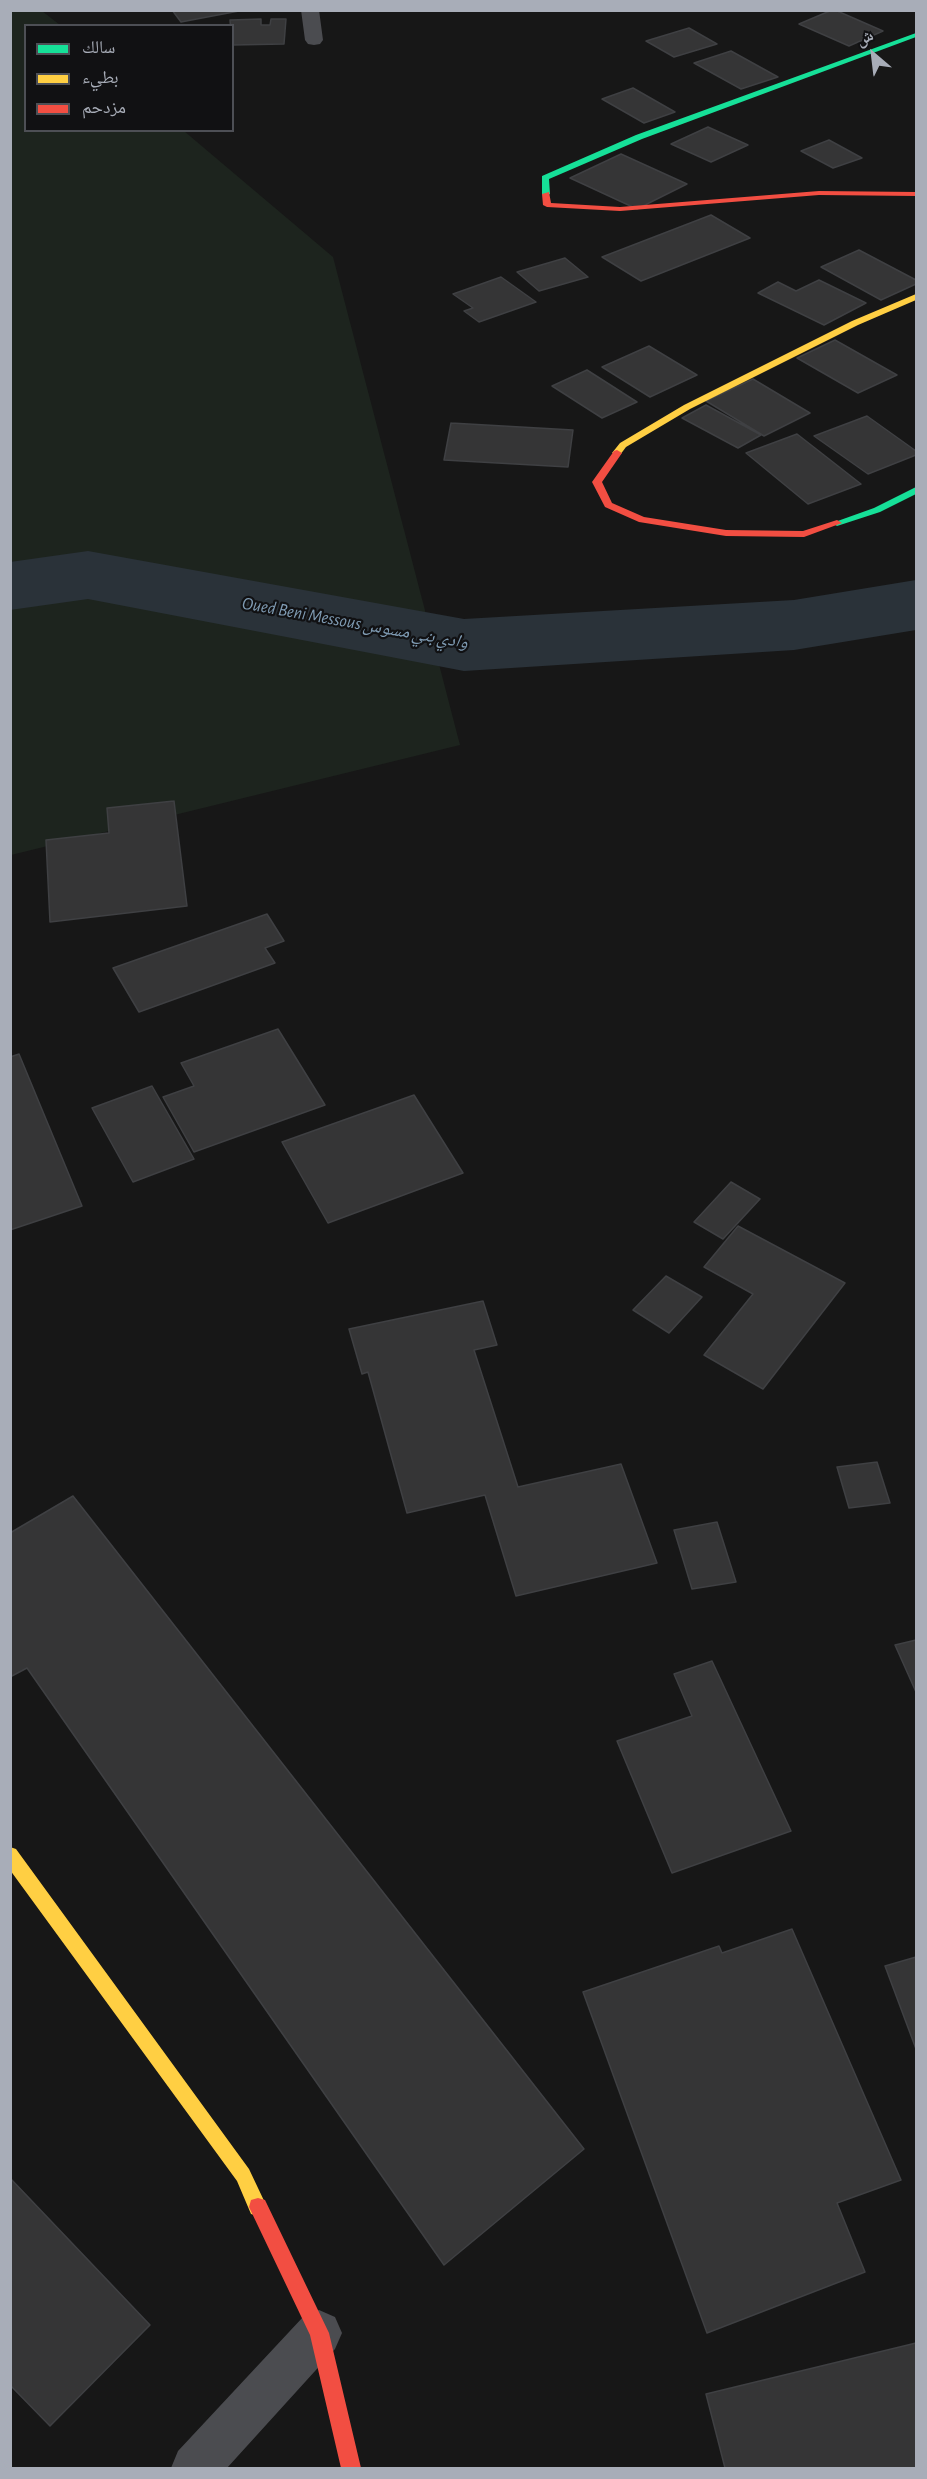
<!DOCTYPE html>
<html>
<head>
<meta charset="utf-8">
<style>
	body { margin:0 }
	#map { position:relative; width:927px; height:2479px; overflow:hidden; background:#171717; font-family:"Alegreya Sans","Noto Naskh Arabic",sans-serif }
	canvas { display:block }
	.frame { position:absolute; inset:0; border:12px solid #a8adb8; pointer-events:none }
	.legend { position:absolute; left:24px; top:24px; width:210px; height:108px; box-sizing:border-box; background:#111113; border:2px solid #4d4f55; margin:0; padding:8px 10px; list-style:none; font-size:18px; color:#a8adb8 }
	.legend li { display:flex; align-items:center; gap:12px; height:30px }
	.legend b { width:30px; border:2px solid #4d4f55 }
	.north { position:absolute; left:843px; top:24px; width:60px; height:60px; -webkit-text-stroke:4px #111113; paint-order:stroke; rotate:332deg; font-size:16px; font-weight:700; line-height:24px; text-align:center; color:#a8adb8 }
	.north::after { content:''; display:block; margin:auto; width:21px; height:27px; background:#a8adb8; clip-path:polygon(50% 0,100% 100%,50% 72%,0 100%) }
</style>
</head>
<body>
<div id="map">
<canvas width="927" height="2479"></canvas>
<div class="frame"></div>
<ul class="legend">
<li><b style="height:8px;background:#16e098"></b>سالك</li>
<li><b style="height:8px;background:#ffcf43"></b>بطيء</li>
<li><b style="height:8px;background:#f24e42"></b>مزدحم</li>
</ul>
<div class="north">ش</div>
</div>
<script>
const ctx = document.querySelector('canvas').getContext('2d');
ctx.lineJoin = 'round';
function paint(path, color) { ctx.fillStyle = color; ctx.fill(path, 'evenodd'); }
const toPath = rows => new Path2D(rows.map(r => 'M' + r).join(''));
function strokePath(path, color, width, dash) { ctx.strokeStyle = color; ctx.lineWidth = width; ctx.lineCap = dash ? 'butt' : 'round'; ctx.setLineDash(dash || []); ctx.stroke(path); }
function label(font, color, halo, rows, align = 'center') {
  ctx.font = font + ' "Alegreya Sans","Noto Naskh Arabic",sans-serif'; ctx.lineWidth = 4.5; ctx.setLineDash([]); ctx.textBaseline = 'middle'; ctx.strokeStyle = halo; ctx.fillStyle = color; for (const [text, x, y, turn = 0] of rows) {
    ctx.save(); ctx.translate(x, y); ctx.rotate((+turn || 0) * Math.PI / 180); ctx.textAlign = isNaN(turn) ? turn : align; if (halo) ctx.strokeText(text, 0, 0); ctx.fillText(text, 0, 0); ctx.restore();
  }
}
paint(toPath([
	[10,11,42,11,60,25,26,26,26,130,184,131,333,257,460,745,11,855]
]), '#1d241e');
paint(toPath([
	[88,551,464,619,794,600,916,580,916,630,794,650,464,671,88,599,10,610,10,562,88,551]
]), '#2a3239');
const building = toPath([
	[172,10,238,10,239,11,181,22,172,10],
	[832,10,835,10,883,31,849,46,799,24,832,10],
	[261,19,261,25,270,25,271,19,286,19,284,44,232,45,230,20,261,19],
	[689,28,717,44,674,57,646,41,689,28],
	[731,51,778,77,741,89,694,63,731,51],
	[633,88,675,112,644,123,602,99,633,88],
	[708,127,748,145,711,162,671,144,708,127],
	[829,140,862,158,833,168,801,151,829,140],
	[621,154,687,184,637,209,570,178,621,154],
	[711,215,750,238,641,281,602,257,711,215],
	[859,250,916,280,916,284,881,300,821,267,859,250],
	[565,258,588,277,539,291,517,272,565,258],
	[501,277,536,302,479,322,464,311,473,308,453,294,501,277],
	[819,280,866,303,824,325,758,293,778,282,796,291,819,280],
	[835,340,897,375,858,393,797,358,835,340],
	[649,346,697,375,650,397,602,367,649,346],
	[587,370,637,402,602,418,552,386,587,370],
	[753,379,810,413,764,436,706,401,753,379],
	[706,405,761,435,738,448,682,418,706,405],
	[867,416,916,451,916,455,868,474,814,436,867,416],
	[451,423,573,430,568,467,444,460,451,423],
	[797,434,861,484,808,504,746,453,797,434],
	[174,801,187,906,50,922,46,840,109,833,107,808,174,801],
	[267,914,284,941,265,948,275,963,139,1012,113,968,267,914],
	[278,1029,325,1105,194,1152,163,1097,194,1086,181,1063,278,1029],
	[19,1054,82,1206,10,1230,10,1057,19,1054],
	[152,1086,194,1159,133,1182,92,1108,152,1086],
	[414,1095,463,1173,328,1223,282,1142,414,1095],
	[731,1182,760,1199,723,1239,694,1222,731,1182],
	[738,1226,845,1283,763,1389,704,1355,753,1294,704,1267,738,1226],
	[666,1276,702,1297,669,1333,633,1310,666,1276],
	[483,1301,497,1345,474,1350,518,1487,621,1464,657,1563,516,1596,485,1495,407,1513,368,1372,362,1374,349,1329,483,1301],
	[877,1462,890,1503,849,1508,837,1467,877,1462],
	[73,1496,584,2149,444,2265,27,1668,10,1677,10,1533,73,1496],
	[717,1522,736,1582,692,1589,674,1530,717,1522],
	[916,1640,916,1692,895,1645,916,1640],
	[712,1661,791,1831,672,1873,617,1741,692,1716,674,1674,712,1661],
	[792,1929,901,2180,837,2203,865,2272,707,2333,583,1992,719,1946,722,1953,792,1929],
	[916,1957,916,2049,885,1966,916,1957],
	[10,2178,150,2325,50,2426,10,2385,10,2178],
	[916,2343,916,2468,725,2468,706,2394,916,2343]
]);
paint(building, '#353536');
strokePath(building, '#3f4043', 1.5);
paint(toPath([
	[301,10,319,10,323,40,320,44,314,45,308,44,305,40,301,10],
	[319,2310,335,2317,342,2333,335,2349,227,2468,171,2468,178,2451,303,2317,319,2310]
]), '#4b4c50');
paint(toPath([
	[916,33,916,37,642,139,549,179,550,194,546,196,542,194,542,176,636,135,916,33],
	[916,487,916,494,880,512,837,526,832,523,874,508,916,487]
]), '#16e098');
paint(toPath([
	[916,294,916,300,858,325,690,409,626,447,620,455,612,453,620,443,684,405,852,321,916,294],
	[10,1847,16,1849,249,2169,267,2207,265,2214,258,2216,251,2214,237,2181,10,1870,10,1847]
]), '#ffcf43');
paint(toPath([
	[819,191,916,192,916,196,819,195,620,211,547,207,543,205,542,194,549,192,551,203,620,207,819,191],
	[617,450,622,453,602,482,612,503,644,517,726,530,803,531,837,520,842,523,804,537,726,536,639,522,605,507,592,482,614,451,617,450],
	[258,2198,265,2200,329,2333,361,2468,341,2468,310,2335,249,2207,251,2200,258,2198]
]), '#f24e42');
label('italic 18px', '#7f9bb3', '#111113', [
	["Oued Beni Messous وادي بني مسوس",355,623,10]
]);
</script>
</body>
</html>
